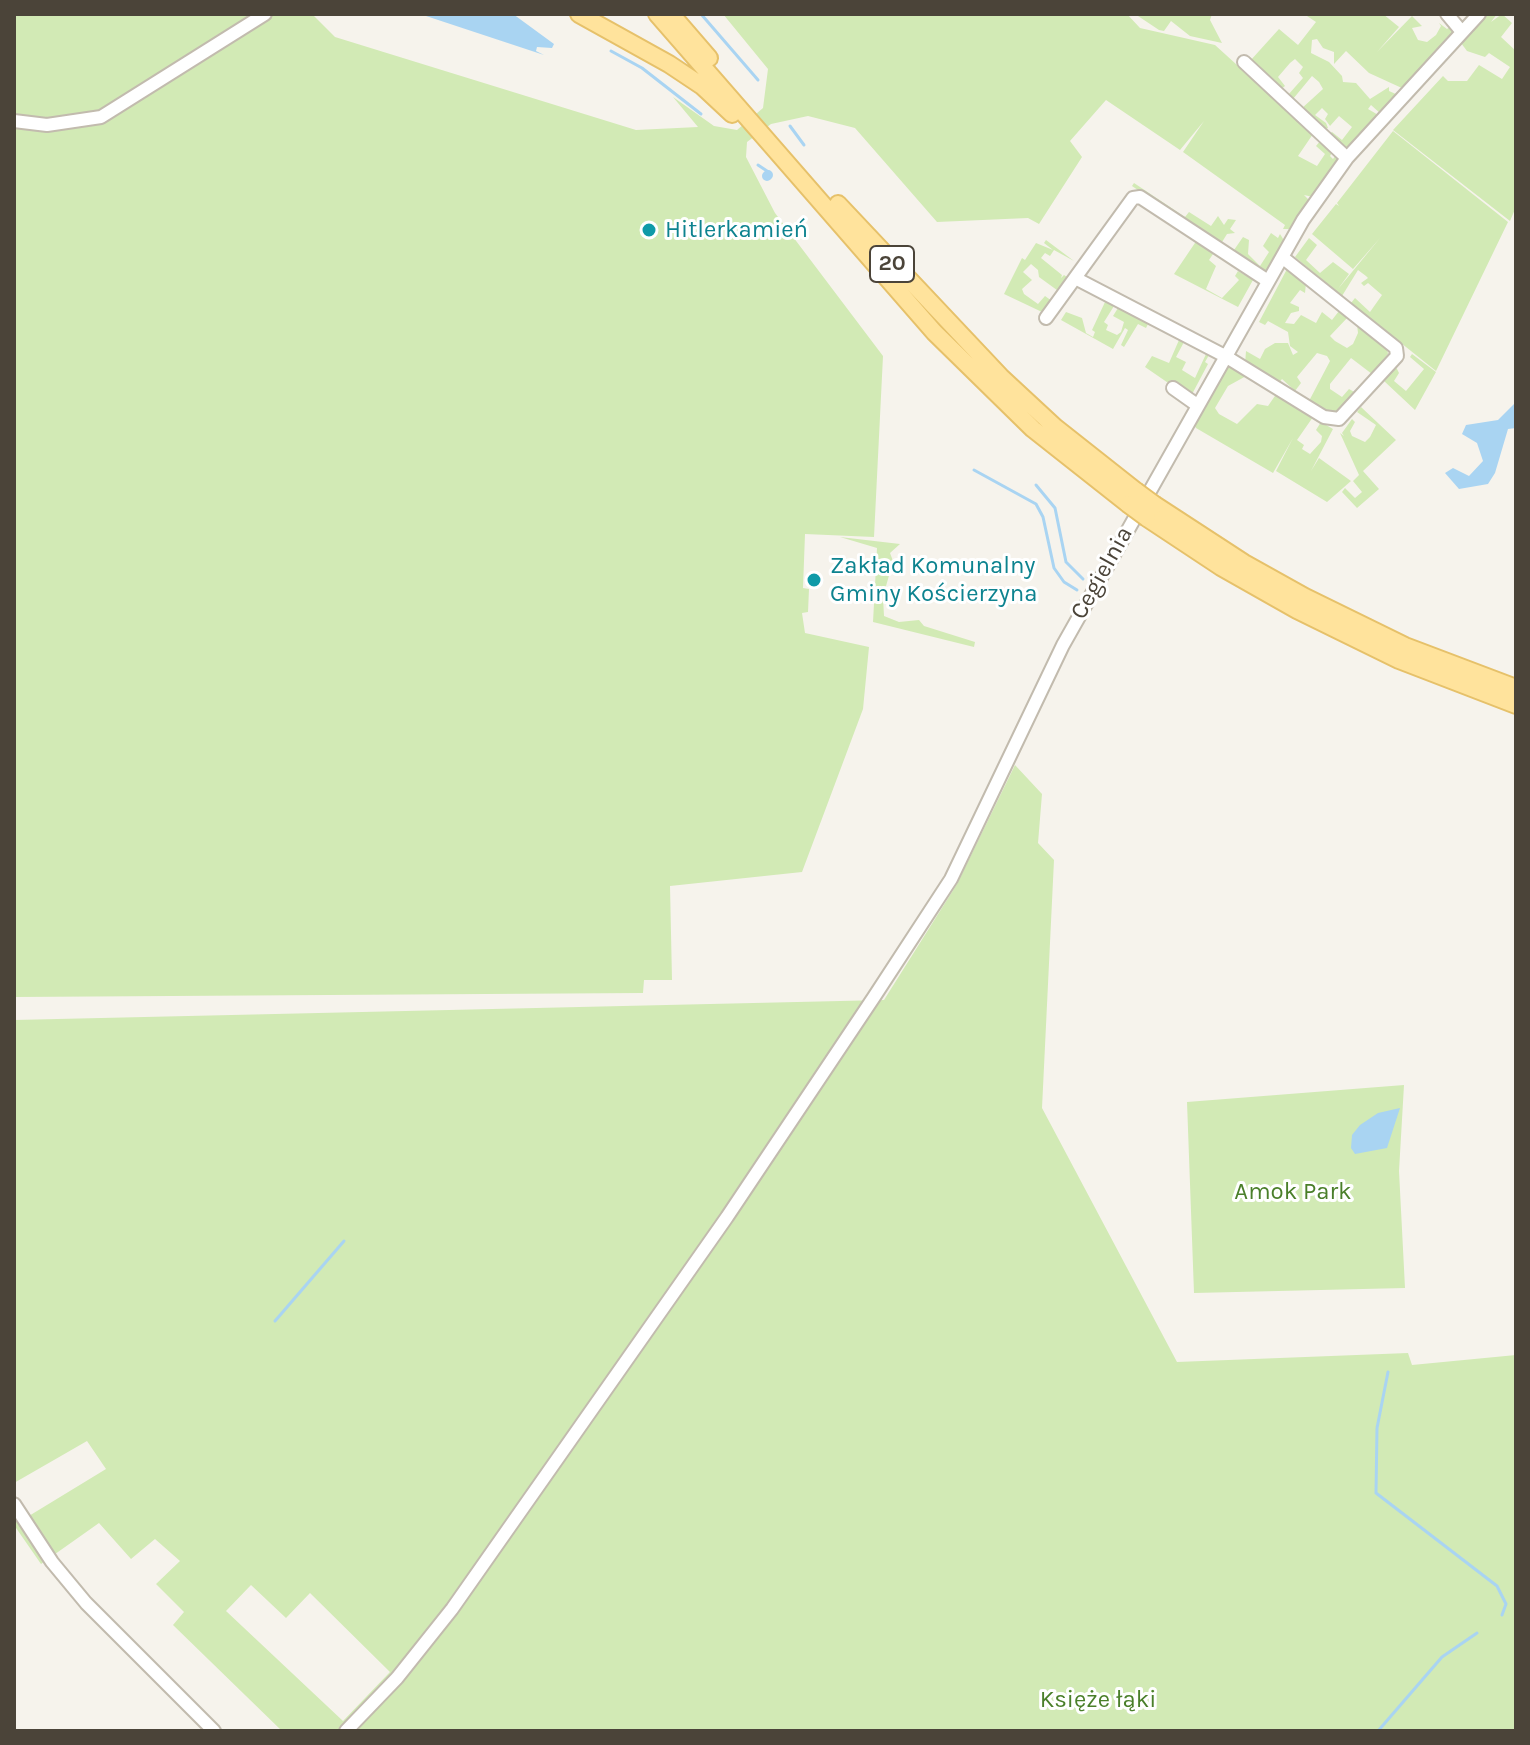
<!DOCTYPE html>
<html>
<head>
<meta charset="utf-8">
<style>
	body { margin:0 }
	#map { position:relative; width:1530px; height:1745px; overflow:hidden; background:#f6f3ec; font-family:Karla,sans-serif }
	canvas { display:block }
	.frame { position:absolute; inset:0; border:16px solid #4b4439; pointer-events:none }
</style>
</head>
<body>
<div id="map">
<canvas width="1530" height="1745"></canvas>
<div class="frame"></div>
</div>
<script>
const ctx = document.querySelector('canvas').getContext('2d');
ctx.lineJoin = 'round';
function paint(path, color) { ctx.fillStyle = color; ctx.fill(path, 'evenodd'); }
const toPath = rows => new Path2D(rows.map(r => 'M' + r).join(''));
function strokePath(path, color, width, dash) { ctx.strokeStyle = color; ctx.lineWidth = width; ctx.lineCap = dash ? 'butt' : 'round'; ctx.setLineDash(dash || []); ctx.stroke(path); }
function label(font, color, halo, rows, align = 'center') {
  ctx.font = font + ' Karla,sans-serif'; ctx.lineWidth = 6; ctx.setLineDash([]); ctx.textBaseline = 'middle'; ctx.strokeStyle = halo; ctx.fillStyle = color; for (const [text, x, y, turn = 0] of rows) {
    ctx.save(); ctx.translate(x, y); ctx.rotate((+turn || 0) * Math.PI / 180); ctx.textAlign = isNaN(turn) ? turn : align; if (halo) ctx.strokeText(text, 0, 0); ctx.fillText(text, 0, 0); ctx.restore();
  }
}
paint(toPath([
	[14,14,312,14,335,37,636,130,698,127,673,97,714,126,737,130,763,108,768,69,723,14,1127,14,1140,28,1215,45,1313,134,1298,156,1317,166,1325,154,1316,146,1321,140,1333,151,1330,156,1333,159,1336,155,1339,161,1313,197,1304,195,1310,201,1292,229,1283,229,1285,225,1183,152,1204,121,1180,150,1106,100,1070,141,1082,157,1039,224,1028,218,937,222,855,128,808,116,771,124,747,142,746,157,775,213,883,356,874,537,805,534,803,588,809,589,808,612,802,613,805,633,869,647,863,709,802,872,670,886,672,980,644,980,643,993,14,997],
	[1135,14,1212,14,1210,20,1222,43,1190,36,1171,21,1164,31,1159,30],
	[1304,14,1383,14,1399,27,1377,52,1412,16,1422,26,1412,28,1418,40,1427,42,1436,35,1441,26,1439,23,1447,29,1451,26,1456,32,1404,89,1369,73,1346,51,1334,64,1334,52,1323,48,1317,39,1312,40,1311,53,1329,62,1342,76,1343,82,1356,83,1370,99,1389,87,1389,91,1398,95,1381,114,1371,105,1368,109,1380,116,1345,149,1328,135,1332,132,1342,140,1352,127,1339,116,1330,126,1325,119,1328,114,1322,108,1315,115,1326,123,1328,128,1323,130,1301,109,1323,89,1319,82,1312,76,1293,99,1288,95,1303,78,1299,73,1303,67,1295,59,1290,63,1278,77,1285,86,1280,90,1250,61,1279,29,1298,45,1316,22],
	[1488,14,1497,14,1491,22,1502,14,1512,23,1501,37,1516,51,1516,207,1510,221,1393,130,1443,76,1448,81,1467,81,1479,65,1502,79,1510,67,1489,53,1485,57,1467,51,1461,43],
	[1393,131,1508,222,1436,371,1351,303,1355,298,1370,312,1382,295,1368,283,1364,286,1361,283,1368,278,1366,276,1358,270,1342,296,1295,257,1309,238,1317,245,1306,260,1320,273,1333,262,1349,274,1338,289,1380,238,1353,269,1312,234,1336,204,1339,206,1337,203],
	[1134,183,1185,217,1189,212,1211,226,1218,216,1224,225,1228,219,1236,220,1230,229,1235,233,1227,234,1222,242,1234,250,1243,237,1249,240,1248,254,1260,266,1269,252,1263,246,1271,233,1278,238,1280,234,1285,242,1266,273,1257,272,1132,186],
	[1046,240,1074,261,1054,250,1050,256,1045,253,1041,258,1062,275,1061,278,1064,275,1070,279,1061,293,1039,277,1038,270,1031,264,1023,272,1032,280,1022,289,1024,294,1038,304,1045,296,1052,301,1042,312,1004,294,1022,258,1025,260,1036,243,1053,250,1044,243],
	[1197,240,1215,251,1209,260,1216,266,1206,289,1222,298,1239,280,1235,276,1238,271,1253,280,1238,307,1174,274],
	[1287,269,1306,283,1305,293,1300,290,1290,303,1299,307,1299,311,1291,313,1285,323,1294,324,1301,315,1316,323,1322,312,1332,320,1339,311,1348,317,1330,336,1335,341,1347,348,1353,344,1358,333,1357,324,1387,348,1388,354,1372,374,1351,358,1330,384,1330,389,1342,397,1349,389,1356,393,1342,411,1327,412,1309,401,1330,361,1327,356,1317,353,1297,377,1301,383,1295,391,1282,379,1279,383,1245,364,1246,351,1260,359,1265,349,1275,343,1288,343,1293,355,1298,352,1290,346,1288,332,1268,321,1265,325,1259,322],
	[1105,302,1114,306,1104,322,1108,325,1106,330,1117,335,1121,332,1124,322,1113,316,1118,308,1148,324,1146,328,1138,324,1124,347,1121,345,1128,330,1125,328,1113,349,1061,320,1066,312,1082,318,1086,333,1093,337,1095,332,1092,330],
	[1179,340,1184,342,1176,357,1186,362,1182,370,1195,378,1206,354,1209,355,1205,362,1208,364,1190,398,1145,367,1152,356,1169,363],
	[1412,354,1436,372,1415,410,1384,381,1395,365,1399,373,1394,381,1406,391,1424,369,1410,357],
	[1229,363,1248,375,1228,386,1215,408,1219,414,1237,424,1257,404,1268,406,1277,393,1313,417,1297,440,1304,445,1302,449,1310,454,1321,442,1322,436,1316,430,1321,422,1333,429,1311,471,1319,458,1351,481,1327,502,1276,471,1293,438,1273,473,1196,428,1194,425],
	[1361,407,1396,440,1363,471,1379,489,1357,508,1342,492,1345,488,1355,498,1362,492,1353,481,1359,475,1340,433,1344,436,1342,433,1352,419,1355,422,1350,431,1352,436,1365,442,1370,437,1376,425,1357,412],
	[840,537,900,544,890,553,893,561,883,597,884,616,899,622,919,620,924,626,975,642,974,647,873,622,877,548],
	[1015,765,1042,794,1038,843,1054,860,1042,1108,1177,1362,1408,1353,1412,1365,1516,1355,1516,1731,282,1731,173,1625,184,1612,156,1584,180,1561,155,1539,131,1559,99,1523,41,1564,14,1525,14,1516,19,1522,106,1469,87,1441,14,1483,14,1020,884,1000,957,884],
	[251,1585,286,1618,310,1593,390,1672,343,1721,226,1611],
	[1404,1085,1399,1171,1405,1288,1194,1293,1187,1102]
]), '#d2eab5');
paint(toPath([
	[420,14,513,14,554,44,552,48,537,47,536,51,544,55],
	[1516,402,1516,428,1508,429,1495,473,1488,484,1459,489,1445,473,1453,468,1469,476,1483,461,1477,443,1462,434,1466,425,1498,420],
	[1400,1108,1387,1148,1355,1154,1351,1148,1352,1135,1360,1125,1378,1113]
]), '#a9d4f2');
strokePath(toPath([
	[701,14,758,80],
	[611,51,642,68,701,114],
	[790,126,804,145],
	[758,165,770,173],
	[974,470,1036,504,1043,517,1054,568,1064,582,1077,590],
	[1036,485,1055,508,1066,562,1083,579],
	[275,1321,344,1241],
	[1388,1372,1377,1428,1376,1493,1497,1586,1506,1604,1502,1615],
	[1378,1731,1442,1657,1477,1633]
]), '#a9d4f2', 3);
strokePath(toPath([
	[767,176,768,175]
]), '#a9d4f2', 10);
const minor = toPath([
	[1447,14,1462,32],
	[1244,62,1347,158],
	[14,121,47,125,101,117,265,14],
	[1075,278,1225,356,1324,417,1339,419,1397,356,1396,348,1282,257],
	[1046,318,1133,198,1140,197,1268,281],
	[1173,388,1197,405],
	[14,1504,52,1562,86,1603,214,1731],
	[346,1731,397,1678,452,1609,727,1217,874,997,951,879,1063,645,1303,220,1347,158,1479,14]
]);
const major = toPath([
	[579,14,669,64,702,86,732,114],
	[657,14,934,332,1033,429,1128,504],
	[671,14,709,58],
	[838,204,1001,377,1055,427,1136,491],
	[1155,505,1244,563,1305,597,1405,646,1516,688],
	[1147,518,1221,567,1297,610,1399,660,1516,705]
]);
strokePath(minor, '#c2bbae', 16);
strokePath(major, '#e6c16a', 20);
strokePath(minor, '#fff', 12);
strokePath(major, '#ffe39c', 16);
const majorBridge = toPath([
	[1136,491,1155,505],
	[1128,504,1147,518]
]);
strokePath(majorBridge, '#e6c16a', 20, []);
strokePath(majorBridge, '#ffe39c', 16);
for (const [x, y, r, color] of [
	[649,230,8,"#0f9aa8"],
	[814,580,8,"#0f9aa8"]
]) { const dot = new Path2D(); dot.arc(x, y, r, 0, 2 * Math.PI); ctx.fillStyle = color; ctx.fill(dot); strokePath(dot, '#fff', 3); }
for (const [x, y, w] of [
	[892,264,44]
]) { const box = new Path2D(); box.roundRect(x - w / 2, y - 18, w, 36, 6); ctx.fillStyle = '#fff'; ctx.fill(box); strokePath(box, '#4b4439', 2); }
label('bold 22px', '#4b4439', null, [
	["20",892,264]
]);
label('24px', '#0d838f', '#fff', [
	["Hitlerkamień",665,230],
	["Zakład Komunalny",830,566],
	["Gminy Kościerzyna",830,594]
], 'left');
label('24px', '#4b4439', '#fff', [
	["Cegielnia",1102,573,-61]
]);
label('24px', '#4a7f2a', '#fff', [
	["Amok Park",1293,1192],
	["Księże łąki",1098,1700]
]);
</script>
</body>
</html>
